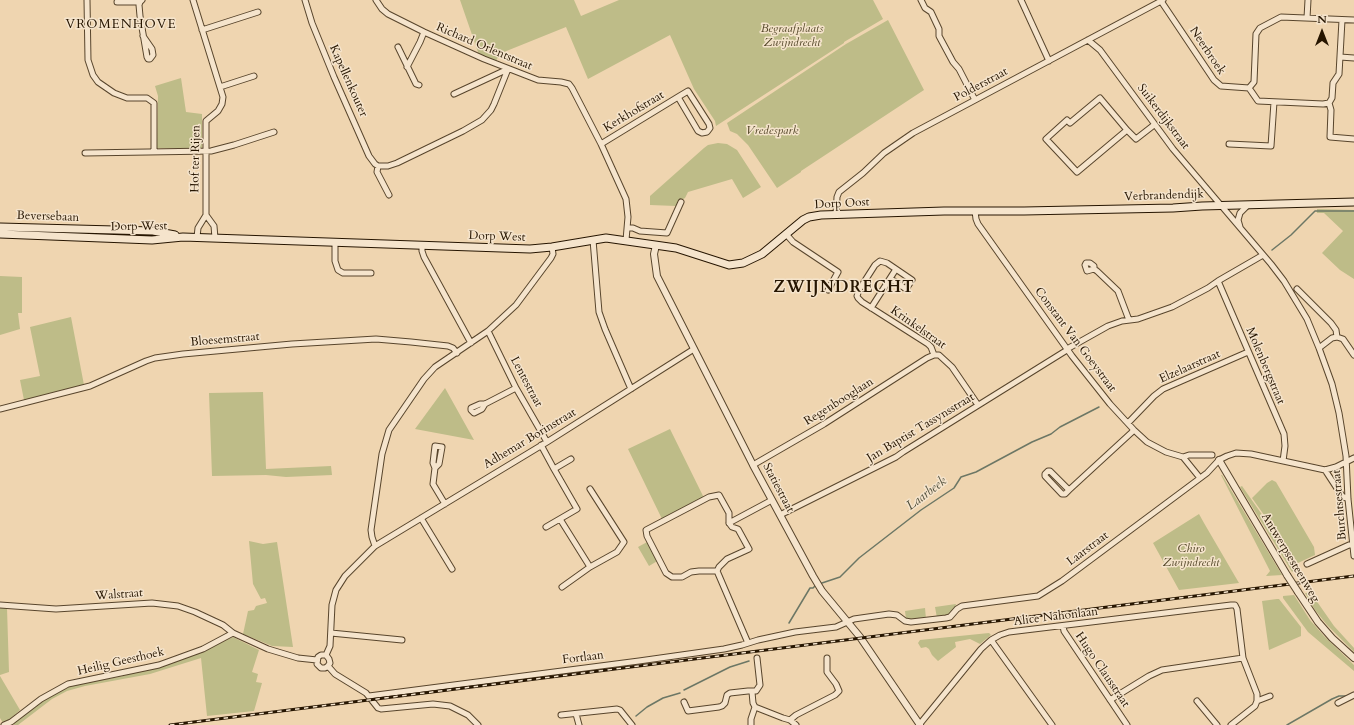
<!DOCTYPE html>
<html>
<head>
<meta charset="utf-8">
<style>
	body { margin:0 }
	#map { position:relative; width:1354px; height:725px; overflow:hidden; background:#efd5b0; font-family:Cardo,serif }
	canvas { display:block }
	.north { position:absolute; left:1302px; top:12px; width:40px; height:40px; -webkit-text-stroke:3px #f5e4cc; paint-order:stroke; rotate:0deg; font-size:11px; font-weight:700; line-height:16px; text-align:center; color:#261500 }
	.north::after { content:''; display:block; margin:auto; width:14px; height:18px; background:#261500; clip-path:polygon(50% 0,100% 100%,50% 72%,0 100%) }
</style>
</head>
<body>
<div id="map">
<canvas width="1354" height="725"></canvas>
<div class="north">N</div>
</div>
<script>
const ctx = document.querySelector('canvas').getContext('2d');
ctx.lineJoin = 'round';
function paint(path, color) { ctx.fillStyle = color; ctx.fill(path, 'evenodd'); }
const toPath = rows => new Path2D(rows.map(r => 'M' + r).join(''));
function strokePath(path, color, width, dash) { ctx.strokeStyle = color; ctx.lineWidth = width; ctx.lineCap = dash ? 'butt' : 'round'; ctx.setLineDash(dash || []); ctx.stroke(path); }
function label(font, color, halo, rows, align = 'center') {
  ctx.font = font + ' Cardo,serif'; ctx.lineWidth = 3; ctx.setLineDash([]); ctx.textBaseline = 'middle'; ctx.strokeStyle = halo; ctx.fillStyle = color; for (const [text, x, y, turn = 0] of rows) {
    ctx.save(); ctx.translate(x, y); ctx.rotate((+turn || 0) * Math.PI / 180); ctx.textAlign = isNaN(turn) ? turn : align; if (halo) ctx.strokeText(text, 0, 0); ctx.fillText(text, 0, 0); ctx.restore();
  }
}
paint(toPath([
	[460,0,574,0,581,16,619,0,873,0,883,19,844,42,844,43,716,126,715,121,694,89,670,35,588,79,566,27,499,54,496,62,479,55],
	[888,20,924,90,801,171,801,172,777,188,748,145,737,134,730,131,727,123,846,44],
	[181,78,186,112,202,114,202,149,157,148,158,96,155,86],
	[718,143,727,144,737,150,761,187,743,198,732,179,688,192,685,198,678,202,676,206,650,205,650,196,704,148,708,145],
	[1317,209,1354,210,1354,279,1340,270,1322,253,1343,231,1324,213,1317,213],
	[0,276,22,277,22,313,18,313,20,329,0,335],
	[71,317,84,385,24,400,20,380,40,376,30,327],
	[445,388,474,440,415,429],
	[263,392,266,469,331,466,332,475,286,477,266,475,212,476,209,393],
	[670,429,704,498,662,519,628,449],
	[1221,475,1222,475,1282,575,1266,576,1270,571],
	[1272,480,1276,482,1314,547,1315,555,1298,563,1252,498,1267,483],
	[1242,486,1298,566,1292,572,1240,487],
	[1199,514,1204,523,1239,583,1179,590,1153,543],
	[249,541,263,544,277,542,293,647,272,646,243,634,248,611,254,610,256,606,267,603,265,598,261,599,253,584],
	[649,541,659,560,649,566,638,547],
	[1305,593,1311,593,1334,626,1354,648,1354,652,1327,625,1315,610],
	[1294,595,1310,620,1324,636,1354,665,1354,671,1308,632,1283,598,1283,596],
	[1277,599,1279,599,1301,627,1301,636,1269,650,1262,601],
	[956,604,954,610,948,616,937,618,935,607],
	[0,608,7,608,9,672,0,675],
	[925,608,926,619,917,620,906,619,905,611],
	[989,633,991,635,980,644,970,639,955,642,956,647,938,661,932,655,929,649,926,647,921,648,918,643,920,640],
	[233,637,259,650,252,672,258,674,256,682,262,683,254,711,207,716,201,658,150,674,85,686,67,691,52,699,18,725,14,725,14,721,55,693,71,685,119,677,158,667,201,652],
	[0,676,20,710,9,720,3,723,0,718]
]), '#bebc88');
strokePath(toPath([
	[1272,250,1291,235,1315,211,1354,211],
	[819,584,840,577,859,558,921,510,954,488,961,477,976,472,1032,442,1051,434,1060,427,1099,407],
	[789,623,810,588,813,588,816,585],
	[684,690,730,667,749,661],
	[636,716,647,707,663,698,680,693],
	[1287,725,1332,699,1339,696,1347,696]
]), '#6c7765', 1.5);
const minor = toPath([
	[87,0,88,60,93,75,98,82,114,93,127,98,147,98,154,103,154,151],
	[193,0,223,97,222,104,218,111,206,121,206,215,214,226,215,238],
	[305,0,312,23,334,77,369,156,375,164,378,166,388,166,397,163,463,131,482,120,491,110,494,104,508,69],
	[376,0,382,9,388,14,424,32,484,59,538,80,561,82,569,84,572,88,601,144,626,199,628,217,626,240],
	[921,0,925,8,931,12,939,29,939,36,953,62,959,69,975,100],
	[1021,0,1049,61],
	[1161,1,1214,80,1221,86,1249,88,1258,101,1323,104,1329,103],
	[117,2,140,2,142,0],
	[140,2,139,5,140,16,147,57,148,59,150,59,153,55,152,49,143,36],
	[1307,18,1308,0],
	[1342,20,1339,74,1333,83,1332,98,1329,103,1331,110,1330,137,1354,139],
	[202,30,258,12],
	[1088,40,1100,50,1173,149,1271,264,1284,281,1307,319,1319,348,1332,384,1339,413,1346,456,1348,499,1354,556],
	[398,47,416,84,419,85],
	[1340,57,1354,58],
	[407,67,420,42,424,32],
	[220,87,254,76],
	[1249,88,1254,82,1256,34,1260,28,1281,17,1354,20],
	[454,94,508,69],
	[1127,130,1100,98,1070,123,1067,120,1046,139,1077,172,1127,130,1136,139,1154,125],
	[601,144,678,97,688,91,709,124,710,128,707,132,702,133,698,131,678,97],
	[1229,144,1271,146,1274,102],
	[85,153,211,151,234,145,274,132],
	[378,166,377,172,389,195],
	[975,211,976,219,978,224,1072,356,1110,404,1134,430,1147,442,1166,452,1183,457,1200,478],
	[836,214,837,197,839,192,863,173,884,153,913,133,1163,0],
	[1240,227,1238,220,1240,213,1248,205],
	[628,228,633,228,640,231,667,233,681,202],
	[786,234,793,242,838,272,828,290],
	[197,237,198,228,206,215],
	[593,240,599,312,605,329,631,389],
	[335,242,335,261,338,270,343,273,371,273],
	[422,245,422,251,424,257,471,343],
	[1094,269,1094,266,1090,263,1086,263,1085,265,1087,271,1094,269,1097,271,1118,291,1129,320],
	[891,279,906,289,912,280,887,263,880,261,875,265,859,290,857,296,858,298,862,302,928,344,931,347,934,355],
	[1218,281,1284,434,1285,446,1283,461],
	[1297,289,1331,323,1336,330,1337,337,1343,339,1354,355],
	[871,308,896,269],
	[488,331,516,388,547,442],
	[1319,348,1332,338,1337,337],
	[1067,349,1108,326,1122,321,1138,319,1172,307,1208,288,1218,281,1263,255],
	[934,355,939,355,952,367,978,405],
	[485,404,482,409,474,413,471,410,471,408,480,404,485,404,516,388],
	[0,409,90,386,146,361,155,358,183,354,292,344,376,339,411,342,448,346,453,348,457,353],
	[1128,423,1154,396,1163,389,1248,352],
	[541,445,554,469,577,509,546,527],
	[1183,457,1189,455,1212,455],
	[753,465,824,424,927,358,934,355],
	[435,468,433,463,435,446,442,447,439,464,435,468,433,484,445,504],
	[554,469,571,459],
	[1325,470,1342,496,1348,499],
	[1069,490,1050,471,1048,471,1045,474,1045,476,1062,494,1065,494,1069,490,1131,433,1134,430],
	[780,515,896,457,903,452,1067,350],
	[421,518,452,569],
	[560,519,590,567],
	[729,523,732,527,738,529,749,549,727,559,719,567,717,571,748,643],
	[375,546,372,537,371,530,382,454,389,430,424,379,435,367,488,331,516,305,551,258,553,254,552,247],
	[1307,564,1349,545,1353,544],
	[717,571,699,571,691,572,682,577,672,577,666,573,647,536,646,530,709,497,719,495,729,513,729,523,772,500],
	[562,587,590,567,617,552,624,542,590,489],
	[0,605,56,609,152,603,178,606,195,612,223,625,233,633,268,649,298,658,317,660],
	[1063,626,1064,631,1127,725],
	[331,633,402,640],
	[991,640,1052,725],
	[326,655,330,646,332,605,336,590,345,576,375,546,547,442,694,349],
	[326,655,321,655,318,657,317,664,321,668,325,668,328,666],
	[326,655,329,659,330,663,328,666],
	[328,666,335,674,366,693,378,708,381,709,433,704,450,706,468,715,478,725],
	[752,692,753,703,755,707],
	[369,696,639,661,724,649,742,645,758,640,795,632,836,627,854,619,889,614,897,615,905,621,911,622,946,618,950,617,957,609,962,606,1038,596,1062,581,1207,473,1219,460,1227,456,1236,453,1251,454,1325,470,1336,467,1354,458],
	[1110,700,1149,676,1162,670,1243,658],
	[1197,701,1217,725],
	[684,702,688,711,719,707,722,706,725,703,727,695,730,693,748,691,756,691,760,685,757,658],
	[1338,703,1354,695],
	[576,714,579,725],
	[561,715,617,709,620,710,632,725],
	[790,720,796,715,835,695,839,691,836,684,827,672,827,658],
	[4,725,11,722,41,699,68,684,159,665,203,649,233,633],
	[751,725,751,719,755,707,783,718,790,720,796,725],
	[919,725,981,649,991,640,1000,635,1009,632,1231,605,1235,605,1237,609,1243,658,1257,694,1257,701],
	[1231,725,1255,706,1257,701,1270,696]
]);
const tertiary = toPath([
	[656,245,654,254,657,276,753,465,813,576,822,591,860,637,920,725],
	[1219,460,1287,575],
	[1298,592,1318,622,1332,638,1354,658]
]);
const secondary = toPath([
	[0,227,153,231,175,235],
	[0,234,152,240,183,237,530,249,552,247,606,238,676,248,729,265,743,263,762,254,803,220,809,217,821,215,944,211,1024,211,1173,208,1202,206,1354,202]
]);
strokePath(minor, '#58452c', 7);
strokePath(tertiary, '#58452c', 8);
strokePath(secondary, '#261500', 9);
strokePath(minor, '#f5e4cc', 5);
strokePath(tertiary, '#f5e4cc', 6);
strokePath(secondary, '#f5e4cc', 7);
const rail = toPath([
	[170,725,1354,576]
]);
strokePath(rail, '#261500', 3);
strokePath(rail, '#f5e4cc', 1.5, [4.5]);
const tertiaryBridge = toPath([
	[1287,575,1298,592]
]);
strokePath(tertiaryBridge, '#58452c', 8, []);
strokePath(tertiaryBridge, '#f5e4cc', 6);
label('italic 12px', '#544729', '#f5e4cc', [
	["Begraafplaats",792,29],
	["Zwijndrecht",792,43],
	["Vredespark",772,131],
	["Chiro",1191,549],
	["Zwijndrecht",1191,563]
]);
label('12px', '#261500', '#f5e4cc', [
	["Richard Orlentstraat",484,47,23],
	["Neerbroek",1207,51,56],
	["Kapellenkouter",348,81,66],
	["Polderstraat",981,85,-28],
	["Kerkhofstraat",634,112,-31],
	["Suikerdijkstraat",1163,117,53],
	["Hof ter Rijen",196,159,-89],
	["Verbrandendijk",1164,196,-2],
	["Dorp Oost",842,204,-3],
	["Beversebaan",48,217,2],
	["Dorp West",139,227,-1],
	["Dorp West",497,237,2],
	["Krinkelstraat",918,328,35],
	["Bloesemstraat",225,340,-5],
	["Constant Van Goeystraat",1075,340,53],
	["Molenbergstraat",1265,366,67],
	["Elzelaarstraat",1190,367,-24],
	["Lentestraat",526,382,62],
	["Regenbooglaan",839,402,-32],
	["Jan Baptist Tassynsstraat",921,428,-31],
	["Adhemar Borinstraat",530,439,-31],
	["Statiestraat",778,488,62],
	["Burchtsestraat",1340,505,-95],
	["Laarstraat",1088,549,-37],
	["Antwerpsesteenweg",1290,558,59],
	["Walstraat",119,595,-4],
	["Alice Nahonlaan",1056,617,-7],
	["Fortlaan",583,658,-7],
	["Heilig Geesthoek",121,662,-13],
	["Hugo Clausstraat",1102,670,56]
]);
ctx.letterSpacing = '1px';
label('13px', '#261500', '#f5e4cc', [
	["VROMENHOVE",121,25]
]);
ctx.letterSpacing = '0px';
label('italic 13px', '#4f4e3b', '#f5e4cc', [
	["Laarbeek",927,494,-37]
]);
ctx.letterSpacing = '1px';
label('bold 16px', '#261500', '#f5e4cc', [
	["ZWIJNDRECHT",844,288]
]);
ctx.letterSpacing = '0px';
</script>
</body>
</html>
